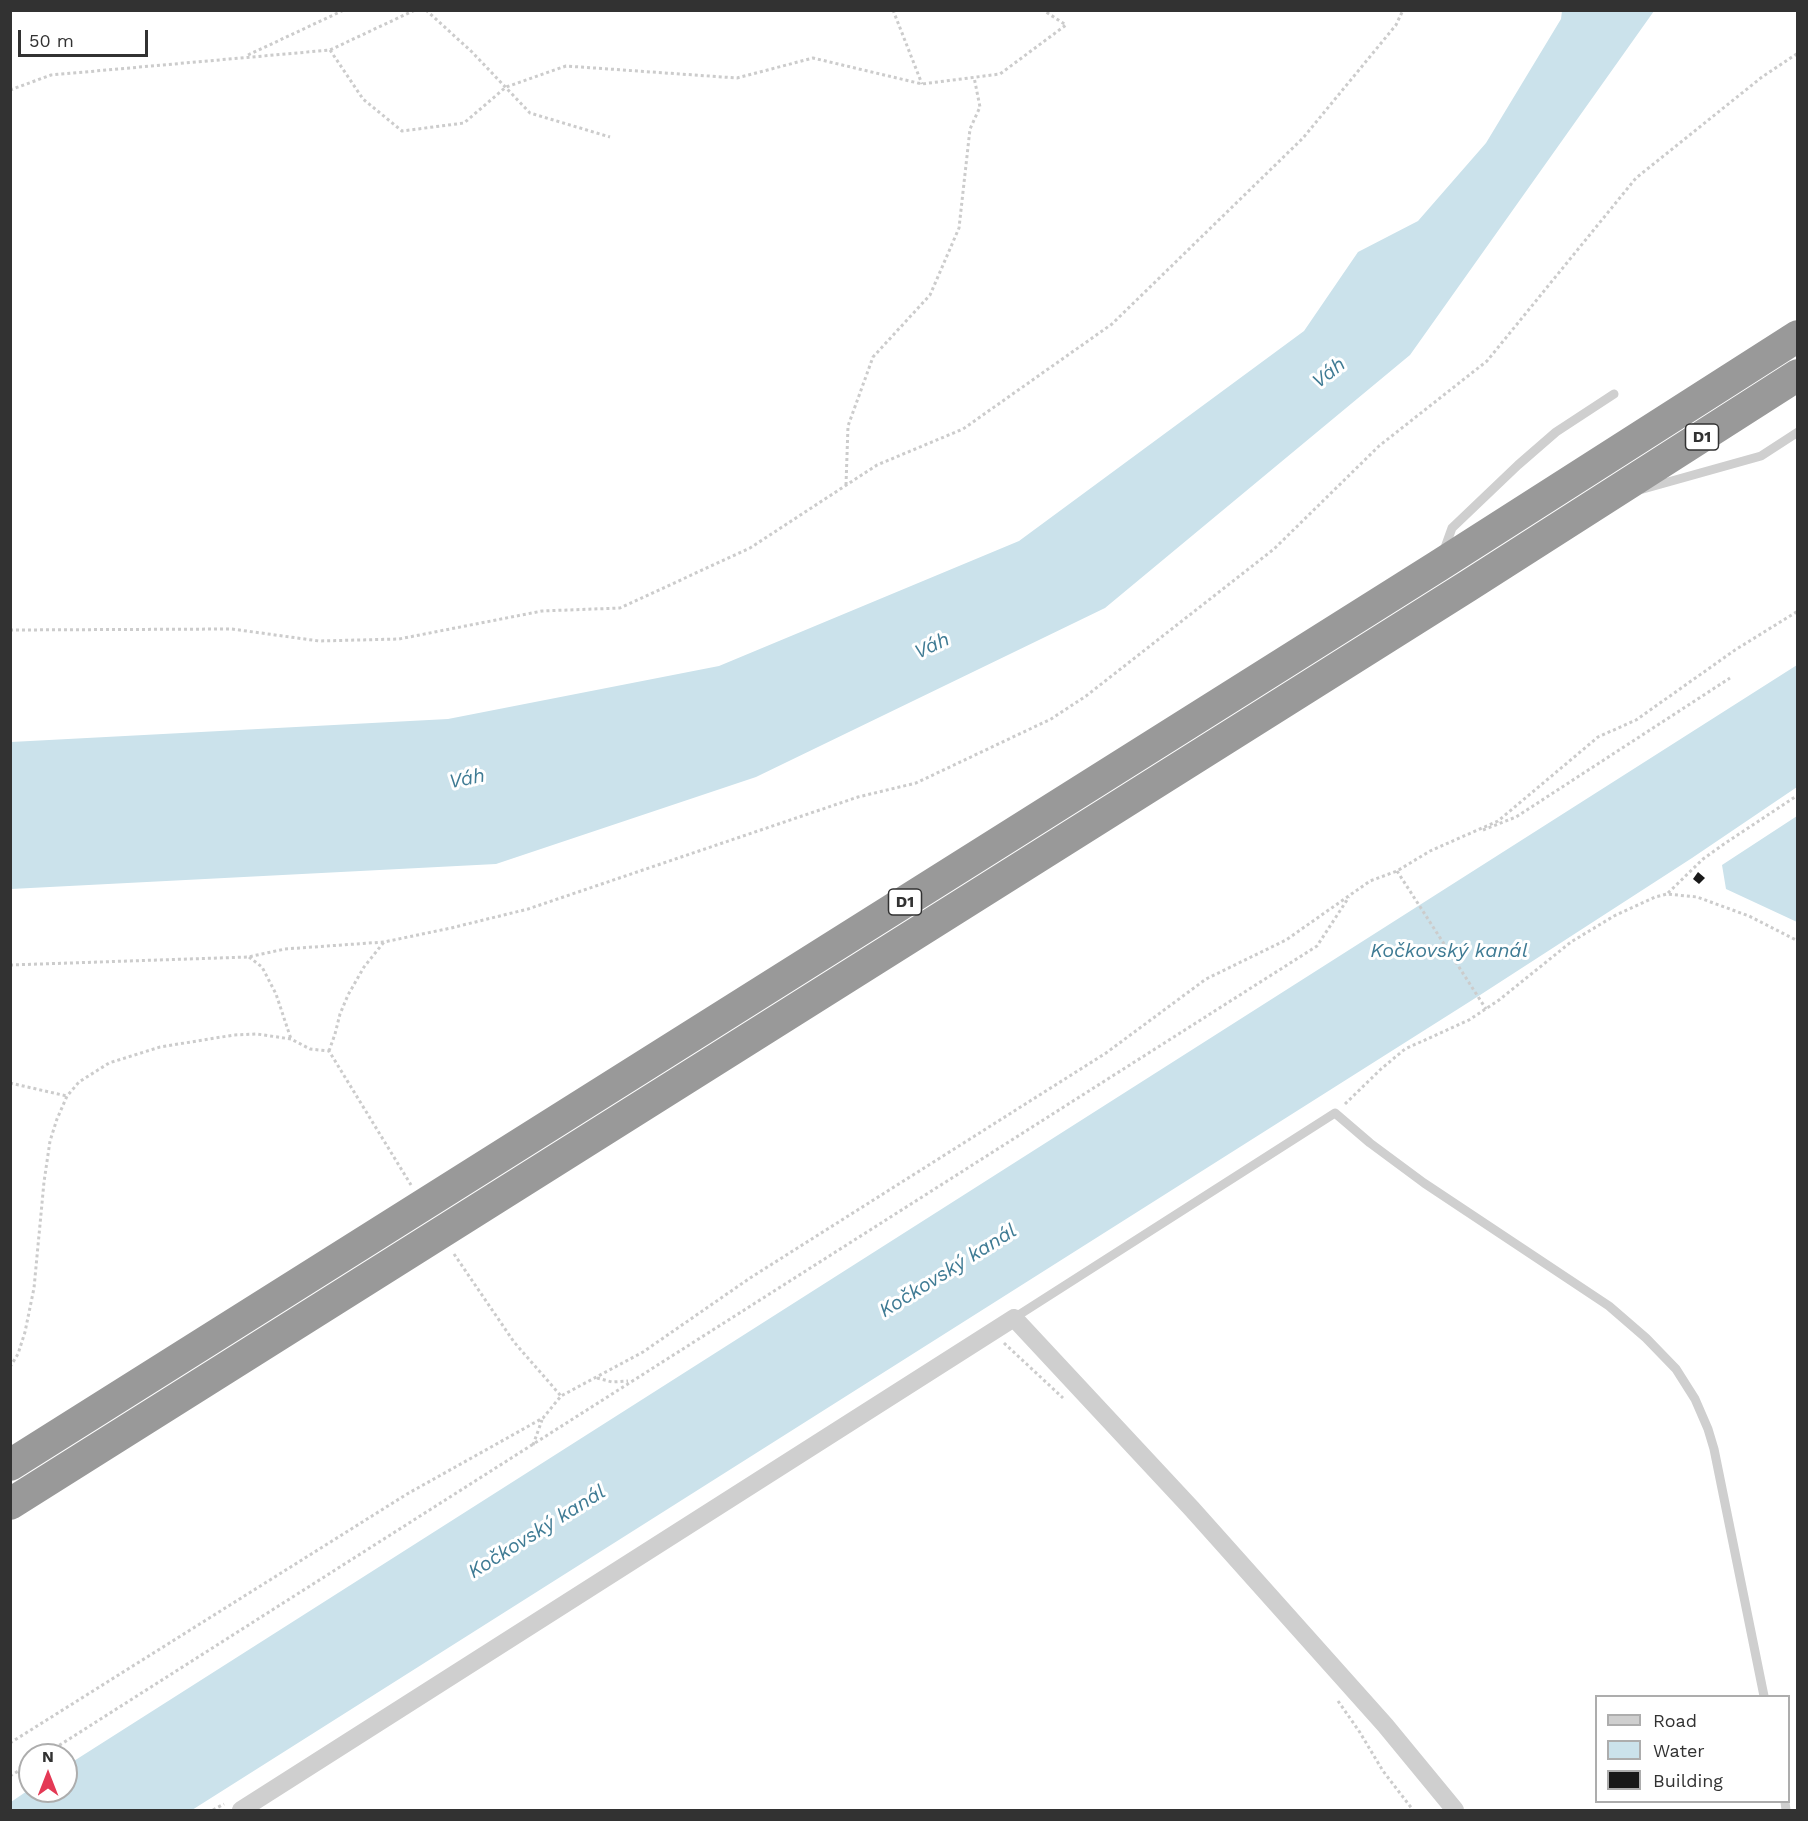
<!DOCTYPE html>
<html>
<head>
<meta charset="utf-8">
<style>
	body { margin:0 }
	#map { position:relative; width:1808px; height:1821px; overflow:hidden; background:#fff; font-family:"Work Sans",sans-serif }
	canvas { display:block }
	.frame { position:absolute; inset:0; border:12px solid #323232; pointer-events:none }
	.legend { position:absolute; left:1595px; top:1695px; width:195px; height:108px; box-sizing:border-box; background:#fff; border:2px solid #adadad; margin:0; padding:8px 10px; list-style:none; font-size:18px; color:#323232 }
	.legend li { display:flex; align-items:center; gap:12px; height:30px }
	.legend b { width:30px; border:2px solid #adadad }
	.north { position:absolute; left:18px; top:1743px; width:60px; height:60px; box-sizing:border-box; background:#fff; border:2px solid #adadad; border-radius:50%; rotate:0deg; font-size:16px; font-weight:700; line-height:24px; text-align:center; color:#323232 }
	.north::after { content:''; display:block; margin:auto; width:21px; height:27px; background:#e43955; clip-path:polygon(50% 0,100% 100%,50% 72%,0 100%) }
	.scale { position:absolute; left:18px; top:30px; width:130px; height:27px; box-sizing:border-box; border:3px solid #323232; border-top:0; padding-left:8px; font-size:18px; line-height:21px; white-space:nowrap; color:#323232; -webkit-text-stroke:4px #fff; paint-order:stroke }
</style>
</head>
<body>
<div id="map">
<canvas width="1808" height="1821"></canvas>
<div class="frame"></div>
<ul class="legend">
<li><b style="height:8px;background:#cfcfcf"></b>Road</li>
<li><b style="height:16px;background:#cbe2eb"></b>Water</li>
<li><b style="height:16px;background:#191919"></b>Building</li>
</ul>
<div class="north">N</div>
<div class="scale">50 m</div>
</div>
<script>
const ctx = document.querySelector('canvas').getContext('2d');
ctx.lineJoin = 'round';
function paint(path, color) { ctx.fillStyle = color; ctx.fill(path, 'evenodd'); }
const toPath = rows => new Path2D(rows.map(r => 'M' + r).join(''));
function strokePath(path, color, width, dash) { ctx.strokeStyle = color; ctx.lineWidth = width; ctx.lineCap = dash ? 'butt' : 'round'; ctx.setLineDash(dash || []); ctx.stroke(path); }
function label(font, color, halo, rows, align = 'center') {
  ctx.font = font + ' "Work Sans",sans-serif'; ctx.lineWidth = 6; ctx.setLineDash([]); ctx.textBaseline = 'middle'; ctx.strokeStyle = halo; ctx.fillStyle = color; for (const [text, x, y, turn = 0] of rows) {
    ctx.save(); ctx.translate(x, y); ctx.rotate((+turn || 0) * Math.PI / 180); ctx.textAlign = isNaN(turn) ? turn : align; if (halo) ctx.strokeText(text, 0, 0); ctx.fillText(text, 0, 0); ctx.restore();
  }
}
paint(toPath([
	[1562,11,1654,11,1410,355,1105,608,756,777,496,864,11,889,11,742,448,719,719,666,1019,541,1304,331,1358,252,1418,221,1486,143,1561,19],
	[1797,665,1797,787,1692,858,1477,997,192,1810,11,1810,11,1802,30,1789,30,1791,66,1791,66,1766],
	[1797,816,1797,922,1726,889,1722,865]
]), '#cbe2eb');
paint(toPath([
	[1698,872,1705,878,1699,884,1693,879]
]), '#191919');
strokePath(toPath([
	[426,10,472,52,530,113,610,137],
	[893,10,922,84],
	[330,50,363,99,402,131,464,123,506,87,566,66,737,78,813,58,922,84,1000,74,1066,25,1043,10],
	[248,55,344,10],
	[10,90,51,75,330,50,415,10],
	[846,485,848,426,873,357,930,295,959,228,970,129,980,107,974,77],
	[10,630,232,629,319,641,399,639,542,611,620,608,750,548,877,465,963,429,1112,324,1303,138,1396,25,1403,10],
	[1483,830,1516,817,1730,678],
	[1397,871,1486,1009],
	[1668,893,1703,859,1724,844,1798,795],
	[249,957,262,967,276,994,291,1039],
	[10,965,248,957,285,949,384,942,451,928,528,909,858,797,916,783,1051,719,1086,696,1274,549,1379,446,1487,361,1636,178,1762,77,1798,53],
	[329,1051,335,1034,340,1014,348,995,364,967,384,942],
	[10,1083,67,1096],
	[1345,1104,1381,1069,1405,1049,1469,1020,1499,1000,1571,942,1614,916,1655,897,1667,894,1697,897,1749,916,1798,941],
	[454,1254,514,1342,561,1396],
	[1004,1343,1063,1398],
	[10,1367,18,1354,25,1332,34,1288,44,1182,50,1141,57,1119,67,1096,79,1082,109,1063,160,1047,234,1035,257,1034,291,1039,310,1049,329,1051,411,1185],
	[597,1378,612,1382,628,1381],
	[533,1445,542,1420],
	[1338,1701,1359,1731,1383,1771,1413,1810],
	[10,1743,407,1494,543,1418,561,1396,643,1352,750,1278,1106,1053,1206,979,1286,940,1370,881,1397,871,1430,851,1498,821,1598,737,1636,720,1735,650,1798,611],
	[44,1755,1317,946,1349,897],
	[10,1776,30,1764],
	[213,1810,224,1804]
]), '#ccc', 3, [3, 3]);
strokePath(toPath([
	[1643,489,1761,456,1798,432],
	[1443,553,1452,528,1518,465,1556,432,1614,394],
	[1014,1318,1335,1113,1370,1143,1424,1183,1609,1306,1646,1338,1676,1369,1695,1399,1708,1429,1714,1449,1764,1696],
	[1785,1802,1786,1810]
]), '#cfcfcf', 9);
strokePath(toPath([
	[241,1810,1014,1318,1192,1509,1385,1725,1455,1810]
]), '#cfcfcf', 18);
strokePath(toPath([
	[10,1465,1438,566,1798,336],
	[10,1504,1468,586,1798,375]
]), '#999', 32);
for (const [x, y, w] of [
	[1702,437,33],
	[905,902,33]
]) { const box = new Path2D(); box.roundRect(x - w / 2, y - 13, w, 26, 4.5); ctx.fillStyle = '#fff'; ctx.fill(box); strokePath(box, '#323232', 1.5); }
label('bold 16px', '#323232', null, [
	["D1",1702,437],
	["D1",905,902]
]);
label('italic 20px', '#3f7b94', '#fff', [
	["Váh",1329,373,-38],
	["Váh",932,646,-25],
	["Váh",467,779,-11],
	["Kočkovský kanál",1449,951],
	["Kočkovský kanál",948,1271,-32],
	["Kočkovský kanál",537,1532,-32]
]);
</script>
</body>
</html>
